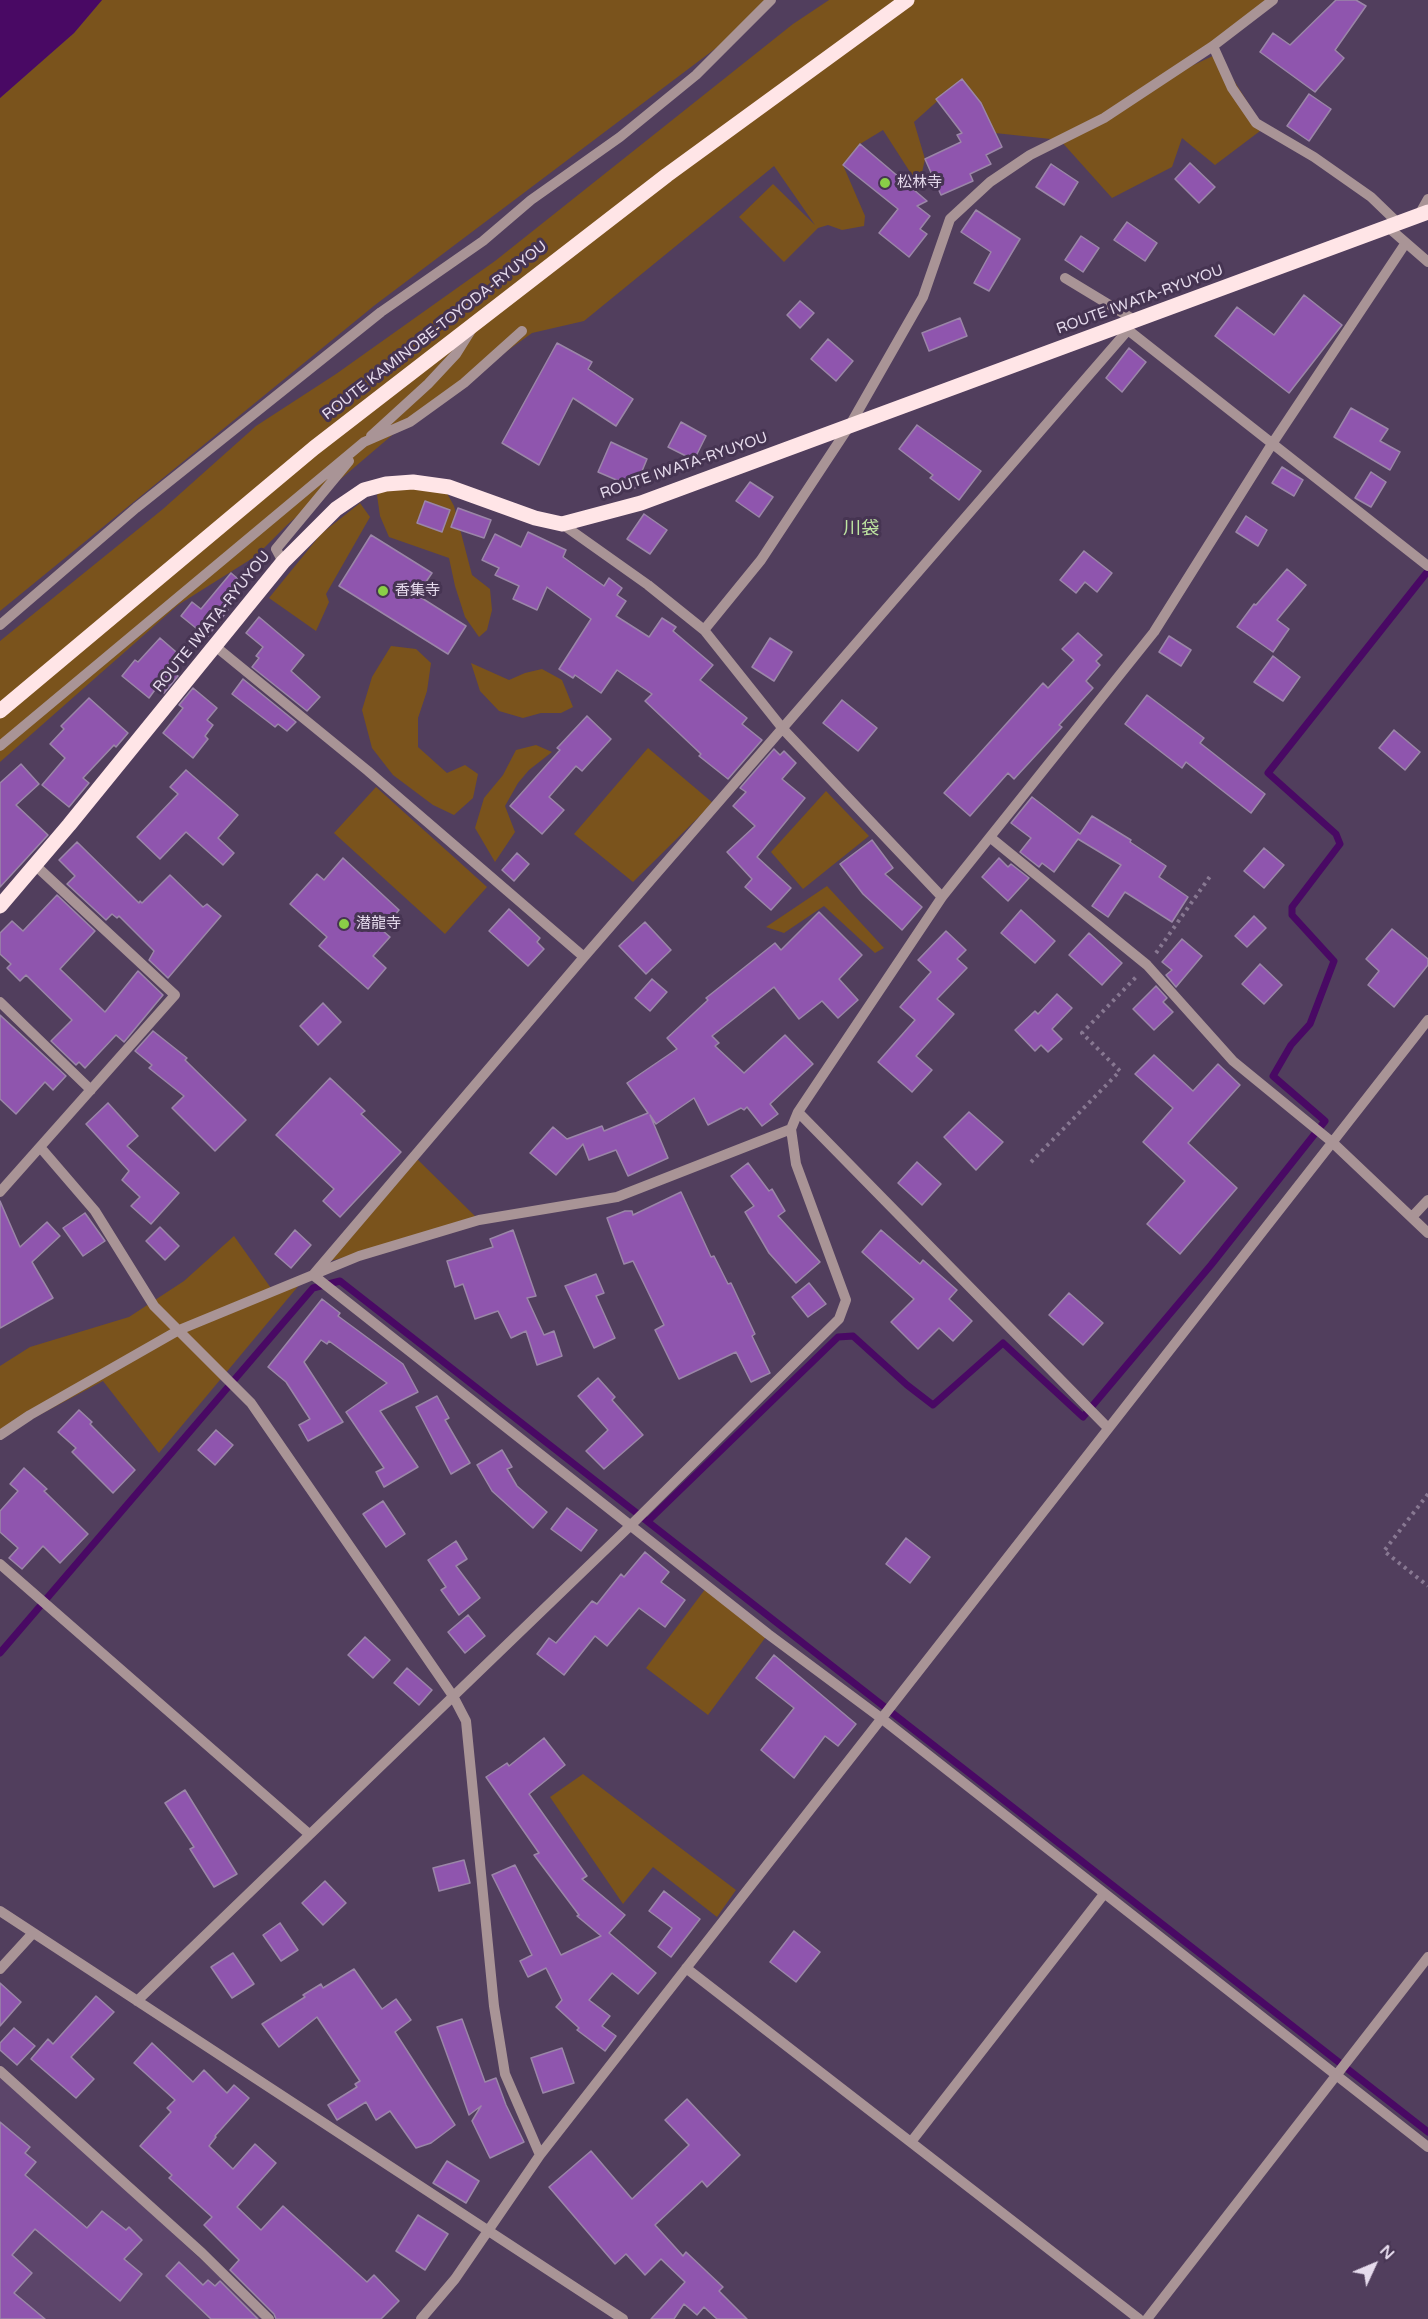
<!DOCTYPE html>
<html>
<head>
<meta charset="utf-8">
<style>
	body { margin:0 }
	#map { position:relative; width:1428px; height:2319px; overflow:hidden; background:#513e5d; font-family:"Varela Round",sans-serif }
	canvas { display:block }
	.north { position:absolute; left:1344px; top:2235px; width:60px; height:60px; -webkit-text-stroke:4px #463452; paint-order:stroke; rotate:46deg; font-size:16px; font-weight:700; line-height:24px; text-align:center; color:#e6dbed }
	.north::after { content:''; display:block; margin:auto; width:21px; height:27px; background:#e6dbed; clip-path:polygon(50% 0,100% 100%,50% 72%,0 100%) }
</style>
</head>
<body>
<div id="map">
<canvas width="1428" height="2319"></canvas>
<div class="north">N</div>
</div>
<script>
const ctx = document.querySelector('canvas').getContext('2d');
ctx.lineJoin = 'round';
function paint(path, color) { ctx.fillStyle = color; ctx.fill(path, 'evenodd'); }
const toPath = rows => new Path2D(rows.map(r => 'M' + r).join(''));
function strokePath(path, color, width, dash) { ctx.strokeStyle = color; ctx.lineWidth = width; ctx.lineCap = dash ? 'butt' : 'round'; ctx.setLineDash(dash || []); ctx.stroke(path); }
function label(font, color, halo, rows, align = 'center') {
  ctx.font = font + ' "Varela Round","Noto Sans JP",sans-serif'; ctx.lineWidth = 6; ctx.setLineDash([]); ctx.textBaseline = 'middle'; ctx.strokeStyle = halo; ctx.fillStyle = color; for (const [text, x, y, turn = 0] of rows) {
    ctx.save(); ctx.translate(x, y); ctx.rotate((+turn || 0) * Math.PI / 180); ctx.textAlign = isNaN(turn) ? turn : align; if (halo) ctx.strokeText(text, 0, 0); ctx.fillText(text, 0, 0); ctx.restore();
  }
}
paint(toPath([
	[0,2073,265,2319,0,2319]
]), '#5c456a');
paint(toPath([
	[102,0,767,0,744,27,375,305,0,611,0,98,74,33],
	[829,0,1272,0,1168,77,1217,54,1264,128,1215,165,1182,138,1172,167,1112,198,1060,140,995,133,962,79,914,122,925,159,919,186,883,130,860,144,843,165,865,216,864,226,842,230,828,225,818,228,784,262,739,217,773,184,815,225,774,166,584,321,532,333,404,425,288,524,256,556,178,605,0,762,0,641,163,509,256,426,336,374,495,261,793,24],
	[386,484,443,486,454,506,472,575,490,589,492,610,487,630,479,637,465,617,455,586,449,558,389,537,380,516,377,495],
	[360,503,370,517,326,594,329,602,316,631,269,598,321,534],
	[391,646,416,649,431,663,427,691,418,718,418,747,447,773,465,765,478,774,473,798,454,815,433,805,393,775,372,748,362,710,372,677],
	[471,663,509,680,525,673,542,669,562,680,573,707,561,713,541,713,523,718,499,711,480,691],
	[536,745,552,752,529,770,518,783,505,806,515,832,495,862,475,828,484,798,503,775,516,750],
	[648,748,713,803,633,882,574,834],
	[376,787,487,887,445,934,334,833],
	[826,791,869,836,803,889,771,852],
	[827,886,884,948,875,953,824,906,784,933,766,927],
	[414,1156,479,1220,323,1263],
	[234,1236,273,1291,305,1278,159,1453,103,1381,0,1436,0,1366,30,1347,129,1317,184,1281],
	[706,1588,768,1634,708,1715,646,1668],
	[583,1774,736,1890,717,1917,653,1867,623,1904,550,1797]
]), '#7a531c');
paint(toPath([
	[0,0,102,0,74,33,0,98]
]), '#490964');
strokePath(toPath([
	[648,1521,838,1337,853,1336,907,1385,933,1405,1003,1343,1083,1417,1211,1265,1325,1121,1273,1076,1291,1045,1310,1024,1334,961,1292,915,1292,907,1340,844,1336,834,1268,773,1428,571],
	[0,1653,313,1288,340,1281,1428,2132]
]), '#490964', 7);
const building = toPath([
	[1336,0,1356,0,1366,6,1335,50,1344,58,1315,92,1260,52,1273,33,1290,45,1336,0],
	[962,79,981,103,1002,147,986,155,991,164,970,174,973,181,941,195,925,159,961,142,957,135,962,133,936,99,962,79],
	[1309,94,1331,109,1309,141,1287,126,1309,94],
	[860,144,927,201,917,206,930,216,920,229,927,234,909,257,879,233,898,209,843,165,860,144],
	[1190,163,1215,187,1199,203,1175,179,1190,163],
	[1051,164,1078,182,1064,205,1036,187,1051,164],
	[976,210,1020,239,989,291,974,283,991,252,961,232,976,210],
	[1127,222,1157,243,1145,261,1114,240,1127,222],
	[1081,236,1099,248,1083,272,1065,260,1081,236],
	[1304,295,1342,325,1289,393,1215,336,1237,307,1274,335,1304,295],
	[800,301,814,313,800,328,787,315,800,301],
	[960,318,967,336,929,351,922,333,960,318],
	[828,339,853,361,836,381,811,359,828,339],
	[557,343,592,362,588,369,633,399,616,426,573,398,539,465,502,443,557,343],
	[1129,348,1146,362,1122,392,1106,378,1129,348],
	[1351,408,1388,429,1380,441,1400,452,1390,470,1334,437,1351,408],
	[681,422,706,436,694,460,668,447,681,422],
	[917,425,981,471,959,500,930,478,933,475,899,449,917,425],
	[611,442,647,459,635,488,598,472,611,442],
	[1282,467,1303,480,1294,496,1272,483,1282,467],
	[1371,472,1386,482,1371,507,1355,498,1371,472],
	[750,482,773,497,759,517,736,501,750,482],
	[425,501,450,510,442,532,417,523,425,501],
	[458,508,491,520,484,538,451,527,458,508],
	[644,514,667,530,650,554,627,539,644,514],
	[1246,516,1267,530,1258,546,1236,532,1246,516],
	[528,532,566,550,563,557,604,586,609,578,622,588,617,595,626,601,616,616,649,637,662,618,676,627,673,631,713,665,700,680,747,718,742,724,762,740,728,779,699,756,701,754,645,701,652,694,617,670,601,693,575,675,573,678,559,669,591,619,547,587,537,610,513,599,519,586,495,575,499,568,482,560,495,534,521,547,528,532],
	[371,535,432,573,417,595,466,626,448,654,339,586,371,535],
	[1084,551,1112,573,1097,592,1085,582,1076,593,1060,580,1084,551],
	[1287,569,1306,585,1277,620,1289,629,1273,652,1237,627,1254,604,1256,605,1287,569],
	[231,573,244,584,224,608,228,610,207,637,181,616,192,602,201,609,231,573],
	[259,617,304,655,291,671,320,697,307,711,252,667,259,658,256,656,263,647,246,633,259,617],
	[1078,633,1102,655,1096,661,1100,665,1086,681,1093,688,1059,725,1062,727,1014,779,1008,773,970,816,944,793,1043,683,1048,688,1074,660,1062,649,1078,633],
	[1169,636,1191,650,1181,666,1159,652,1169,636],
	[160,638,183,658,172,671,178,676,164,693,157,687,149,698,122,676,135,660,138,662,160,638],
	[770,638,792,652,774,681,752,667,770,638],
	[1273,656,1300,677,1283,701,1254,682,1273,656],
	[243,679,296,722,287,731,278,724,275,727,232,694,243,679],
	[193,688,217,708,207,720,213,725,205,736,208,739,193,758,163,733,183,708,179,705,193,688],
	[1147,695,1204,738,1200,743,1265,794,1251,813,1186,762,1182,768,1125,724,1147,695],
	[89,698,128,733,116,747,114,745,83,778,89,783,69,807,42,785,65,758,50,744,64,729,61,726,89,698],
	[842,700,877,728,858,751,823,723,842,700],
	[587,716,611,739,582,771,576,766,549,797,564,810,542,834,510,806,560,750,557,748,587,716],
	[1394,730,1420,752,1405,770,1379,748,1394,730],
	[774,749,780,755,784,751,796,763,782,779,805,798,757,857,791,888,771,910,745,887,752,879,727,852,755,826,733,806,746,792,740,788,774,749],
	[21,764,39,784,16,805,48,835,0,887,0,783,21,764],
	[186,770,238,815,218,838,234,853,223,865,186,832,160,859,137,837,178,794,170,787,186,770],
	[1032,797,1080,834,1092,816,1131,840,1130,842,1166,866,1159,877,1188,897,1172,922,1125,892,1108,917,1092,906,1121,865,1078,839,1054,872,1042,863,1039,867,1020,852,1031,838,1011,823,1032,797],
	[872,840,893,868,885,874,922,907,902,930,863,894,840,864,872,840],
	[77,842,139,903,140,901,142,903,170,875,203,907,207,904,221,916,168,978,149,960,154,951,119,916,117,918,112,914,106,920,67,884,75,876,59,860,77,842],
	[1264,848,1284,865,1264,888,1244,871,1264,848],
	[517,853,529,864,514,881,502,870,517,853],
	[343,858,399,910,382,930,390,937,373,956,386,968,368,989,319,946,327,937,290,904,317,874,324,880,343,858],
	[999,858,1008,867,1011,864,1029,878,1008,901,982,877,999,858],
	[57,895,95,931,60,969,105,1012,138,971,163,995,124,1042,116,1035,85,1068,79,1062,76,1065,51,1041,72,1020,26,975,20,981,7,968,11,964,0,954,0,933,12,921,23,931,57,895],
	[509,909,540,938,537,942,544,949,528,966,489,931,509,909],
	[1021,910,1055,941,1035,963,1001,933,1021,910],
	[819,912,862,955,839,979,858,1000,838,1018,822,1001,799,1019,774,987,712,1036,719,1043,715,1046,744,1073,785,1035,813,1064,770,1104,778,1114,762,1126,747,1107,744,1110,741,1108,708,1125,694,1098,656,1124,650,1115,668,1158,628,1176,616,1150,589,1160,583,1144,556,1175,530,1153,553,1127,567,1139,602,1126,604,1131,648,1113,627,1083,677,1049,667,1038,708,1000,706,998,775,943,781,950,819,912],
	[1254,916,1266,928,1247,947,1235,936,1254,916],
	[645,922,671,950,646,974,619,946,645,922],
	[1392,929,1428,959,1428,965,1394,1007,1368,985,1379,971,1366,959,1392,929],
	[946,931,966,950,957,959,967,968,937,999,954,1014,916,1056,932,1070,912,1092,878,1062,915,1020,900,1007,931,972,918,960,946,931],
	[1089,933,1122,963,1102,985,1069,955,1089,933],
	[1182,939,1202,956,1176,987,1166,975,1172,970,1162,962,1182,939],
	[1260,964,1282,985,1264,1004,1242,984,1260,964],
	[652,979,667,992,650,1011,635,998,652,979],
	[1156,986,1167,998,1163,1002,1173,1012,1154,1030,1133,1009,1156,986],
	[1057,994,1072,1008,1052,1029,1062,1039,1048,1052,1041,1045,1035,1051,1015,1030,1035,1011,1038,1014,1057,994],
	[323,1003,341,1022,318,1045,300,1026,323,1003],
	[0,1015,66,1076,53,1090,45,1082,16,1114,0,1099,0,1015],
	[153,1031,187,1058,185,1060,246,1120,215,1151,172,1108,184,1096,149,1068,152,1065,135,1051,153,1031],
	[1154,1055,1193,1091,1218,1064,1240,1085,1188,1143,1237,1188,1180,1254,1147,1224,1185,1181,1143,1142,1173,1108,1135,1074,1154,1055],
	[330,1078,365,1111,361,1114,401,1152,340,1217,323,1201,334,1189,276,1135,330,1078],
	[108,1103,138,1136,127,1146,179,1193,151,1224,131,1206,140,1197,122,1180,129,1171,86,1124,108,1103],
	[969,1112,1003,1142,976,1170,944,1137,969,1112],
	[917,1162,941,1184,922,1205,898,1183,917,1162],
	[748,1163,769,1191,772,1189,785,1211,778,1216,820,1262,796,1283,769,1253,745,1212,754,1206,731,1176,748,1163],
	[681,1192,711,1257,714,1256,728,1284,731,1283,755,1334,752,1336,770,1373,751,1382,736,1352,679,1379,655,1330,664,1325,633,1261,624,1264,607,1218,625,1211,632,1211,633,1215,681,1192],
	[0,1201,20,1247,47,1222,60,1236,32,1262,53,1298,0,1328,0,1201],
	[85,1213,105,1241,83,1256,63,1228,85,1213],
	[160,1227,179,1246,165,1260,146,1241,160,1227],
	[295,1230,311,1245,291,1268,275,1254,295,1230],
	[513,1230,536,1296,527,1298,544,1335,554,1331,562,1356,537,1365,526,1331,511,1338,498,1311,475,1319,463,1284,455,1287,447,1261,493,1247,490,1239,513,1230],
	[881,1230,920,1264,923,1260,957,1290,949,1299,972,1321,953,1341,939,1328,918,1349,891,1322,914,1299,862,1252,881,1230],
	[596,1274,604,1293,596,1296,615,1338,594,1348,565,1286,596,1274],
	[809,1283,826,1304,808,1317,792,1297,809,1283],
	[1069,1293,1103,1323,1083,1345,1049,1315,1069,1293],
	[322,1299,340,1313,338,1316,403,1364,418,1392,380,1411,418,1467,384,1487,376,1472,384,1468,346,1412,387,1383,329,1341,327,1344,321,1340,304,1362,343,1422,308,1441,299,1425,310,1419,286,1382,268,1367,322,1299],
	[598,1378,615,1397,612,1400,643,1435,604,1469,586,1451,608,1430,578,1396,598,1378],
	[437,1396,449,1418,445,1420,470,1463,451,1474,416,1407,437,1396],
	[79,1410,92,1422,90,1424,135,1470,113,1493,72,1452,76,1448,58,1432,79,1410],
	[216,1430,233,1445,215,1465,198,1450,216,1430],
	[502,1450,512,1467,507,1469,517,1486,547,1512,533,1528,492,1491,477,1465,502,1450],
	[24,1468,47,1489,44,1491,88,1534,60,1563,43,1546,22,1569,9,1558,18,1548,0,1532,0,1511,18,1491,10,1484,24,1468],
	[383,1501,405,1534,386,1547,363,1514,383,1501],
	[567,1508,597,1530,581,1551,551,1529,567,1508],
	[906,1538,930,1557,910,1583,886,1564,906,1538],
	[456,1541,467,1559,456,1566,480,1598,459,1615,441,1590,446,1587,428,1560,456,1541],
	[645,1552,669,1572,661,1582,685,1600,665,1627,639,1608,607,1646,595,1636,564,1675,537,1654,549,1638,556,1643,592,1601,597,1604,621,1574,624,1577,645,1552],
	[468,1615,485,1636,465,1653,448,1632,468,1615],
	[365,1637,390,1660,373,1678,348,1655,365,1637],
	[774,1655,856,1724,838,1746,825,1736,794,1778,761,1750,794,1708,756,1678,774,1655],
	[407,1668,432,1690,419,1705,394,1683,407,1668],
	[544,1738,565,1765,529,1794,587,1876,582,1879,625,1915,609,1933,656,1973,638,1994,612,1973,589,2000,610,2016,602,2026,616,2036,605,2051,577,2030,579,2028,556,2007,562,2000,546,1968,528,1977,520,1961,532,1955,492,1875,515,1865,561,1955,601,1936,577,1916,579,1915,534,1855,539,1853,486,1777,507,1763,509,1766,544,1738],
	[185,1790,237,1874,214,1887,190,1849,194,1847,165,1803,185,1790],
	[464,1860,470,1883,439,1891,433,1868,464,1860],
	[325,1881,346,1903,323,1925,302,1903,325,1881],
	[664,1891,700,1919,671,1957,658,1947,672,1928,649,1911,664,1891],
	[280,1923,298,1950,281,1961,263,1935,280,1923],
	[794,1931,820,1952,796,1982,770,1962,794,1931],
	[233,1953,254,1984,232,1998,211,1967,233,1953],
	[354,1969,382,2009,396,1999,411,2020,395,2032,455,2125,431,2143,416,2148,390,2111,376,2120,366,2102,337,2120,328,2105,357,2087,355,2084,360,2081,317,2017,279,2047,262,2024,305,1997,303,1995,321,1984,323,1988,354,1969],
	[0,1983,21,2002,0,2026,0,1983],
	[96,1996,114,2012,71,2057,94,2079,76,2098,31,2059,48,2039,53,2044,96,1996],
	[462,2019,485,2082,496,2078,506,2105,524,2142,490,2158,472,2121,481,2106,469,2115,437,2027,462,2019],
	[14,2028,35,2046,17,2065,0,2050,0,2043,14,2028],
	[152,2043,193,2082,204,2070,227,2093,234,2085,249,2098,215,2136,216,2137,209,2146,233,2169,255,2144,276,2163,237,2207,261,2230,283,2206,367,2282,374,2275,399,2301,381,2319,276,2319,274,2314,230,2270,239,2260,204,2225,212,2217,169,2178,172,2175,140,2146,171,2112,167,2108,175,2100,134,2063,152,2043],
	[562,2048,574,2083,543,2093,531,2058,562,2048],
	[687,2099,740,2155,707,2187,702,2181,655,2225,683,2256,686,2252,723,2287,719,2291,747,2319,717,2319,704,2307,697,2315,684,2304,674,2319,651,2319,685,2282,661,2259,645,2275,626,2254,615,2264,549,2187,591,2151,632,2199,689,2145,665,2120,687,2099],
	[0,2122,30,2147,25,2153,36,2162,25,2175,87,2228,102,2211,126,2230,129,2227,142,2240,124,2259,142,2274,120,2301,35,2229,12,2255,32,2273,14,2293,45,2319,0,2319,0,2122],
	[447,2161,479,2181,466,2203,433,2183,447,2161],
	[418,2215,448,2234,425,2270,396,2251,418,2215],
	[179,2262,203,2285,208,2280,215,2286,220,2281,258,2319,211,2319,166,2276,179,2262]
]);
paint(building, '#8f55ae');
strokePath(building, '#9b86a8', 1.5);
strokePath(toPath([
	[1156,953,1211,875],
	[1031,1162,1120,1071,1082,1033,1138,975],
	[1428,1494,1384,1551,1428,1586]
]), '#887892', 4, [3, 4.5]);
strokePath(toPath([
	[1213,46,1232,88,1256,123,1314,157,1371,197,1399,224],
	[1419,215,1428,199],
	[1389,228,1428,262],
	[1065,278,1136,321],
	[1127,325,1128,330,1428,566],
	[1128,330,584,957,313,1275,768,1634,881,1718,1428,2147],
	[371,436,428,384,456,354,471,330],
	[562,524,648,585,704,630,783,729,942,897],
	[283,562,276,549,349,461],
	[0,625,136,508,381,312,483,241,531,200,620,137,696,75,771,0],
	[704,630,761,560,850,425,923,297,950,219,990,182,1030,155,1104,118,1213,46,1273,0],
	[215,646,368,771,584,957],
	[0,746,364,442,410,422,464,383,522,331],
	[991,838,1147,965,1233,1061,1332,1142,1428,1233],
	[0,1002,91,1090],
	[798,1112,1108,1428],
	[40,1147,95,1211,154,1306,251,1403,453,1696,466,1721,494,2006,505,2074,540,2155],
	[0,1192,175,995,35,865],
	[1412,1217,1428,1200],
	[0,1435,30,1415,179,1330,359,1256,479,1220,617,1197,791,1129],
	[0,1564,309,1834],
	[0,1911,623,2319],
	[686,1968,1139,2319],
	[0,1969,33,1933],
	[137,2001,631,1525,839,1319,846,1300,796,1164,791,1129,798,1112,942,897,1154,632,1272,444,1405,244],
	[0,2071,202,2253,269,2319],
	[911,2142,1104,1894],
	[421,2319,455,2279,540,2155,1428,1020],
	[1147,2319,1428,1957]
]), '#a99496', 10);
strokePath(toPath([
	[0,711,314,448,667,175,907,0],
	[0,906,69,825,283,562,336,509,364,490,386,484,413,482,449,487,535,518,562,524,641,503,1428,212]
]), '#ffe5e7', 15);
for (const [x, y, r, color] of [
	[885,183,6,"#8ace47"],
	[383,591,6,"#8ace47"],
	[344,924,6,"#8ace47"]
]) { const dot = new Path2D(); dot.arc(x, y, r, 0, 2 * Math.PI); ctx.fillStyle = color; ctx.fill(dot); strokePath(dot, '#463452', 2); }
label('15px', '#e6dbed', '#463452', [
	["松林寺",897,183],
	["香集寺",395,591],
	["潜龍寺",356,924]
], 'left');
label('15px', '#e6dbed', '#463452', [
	["ROUTE IWATA-RYUYOU",1140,300,-20],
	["ROUTE KAMINOBE-TOYODA-RYUYOU",435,331,-38],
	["ROUTE IWATA-RYUYOU",684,466,-19],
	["ROUTE IWATA-RYUYOU",212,622,-51]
]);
label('18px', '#bfe6a2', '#463452', [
	["川袋",861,529]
]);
</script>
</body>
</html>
